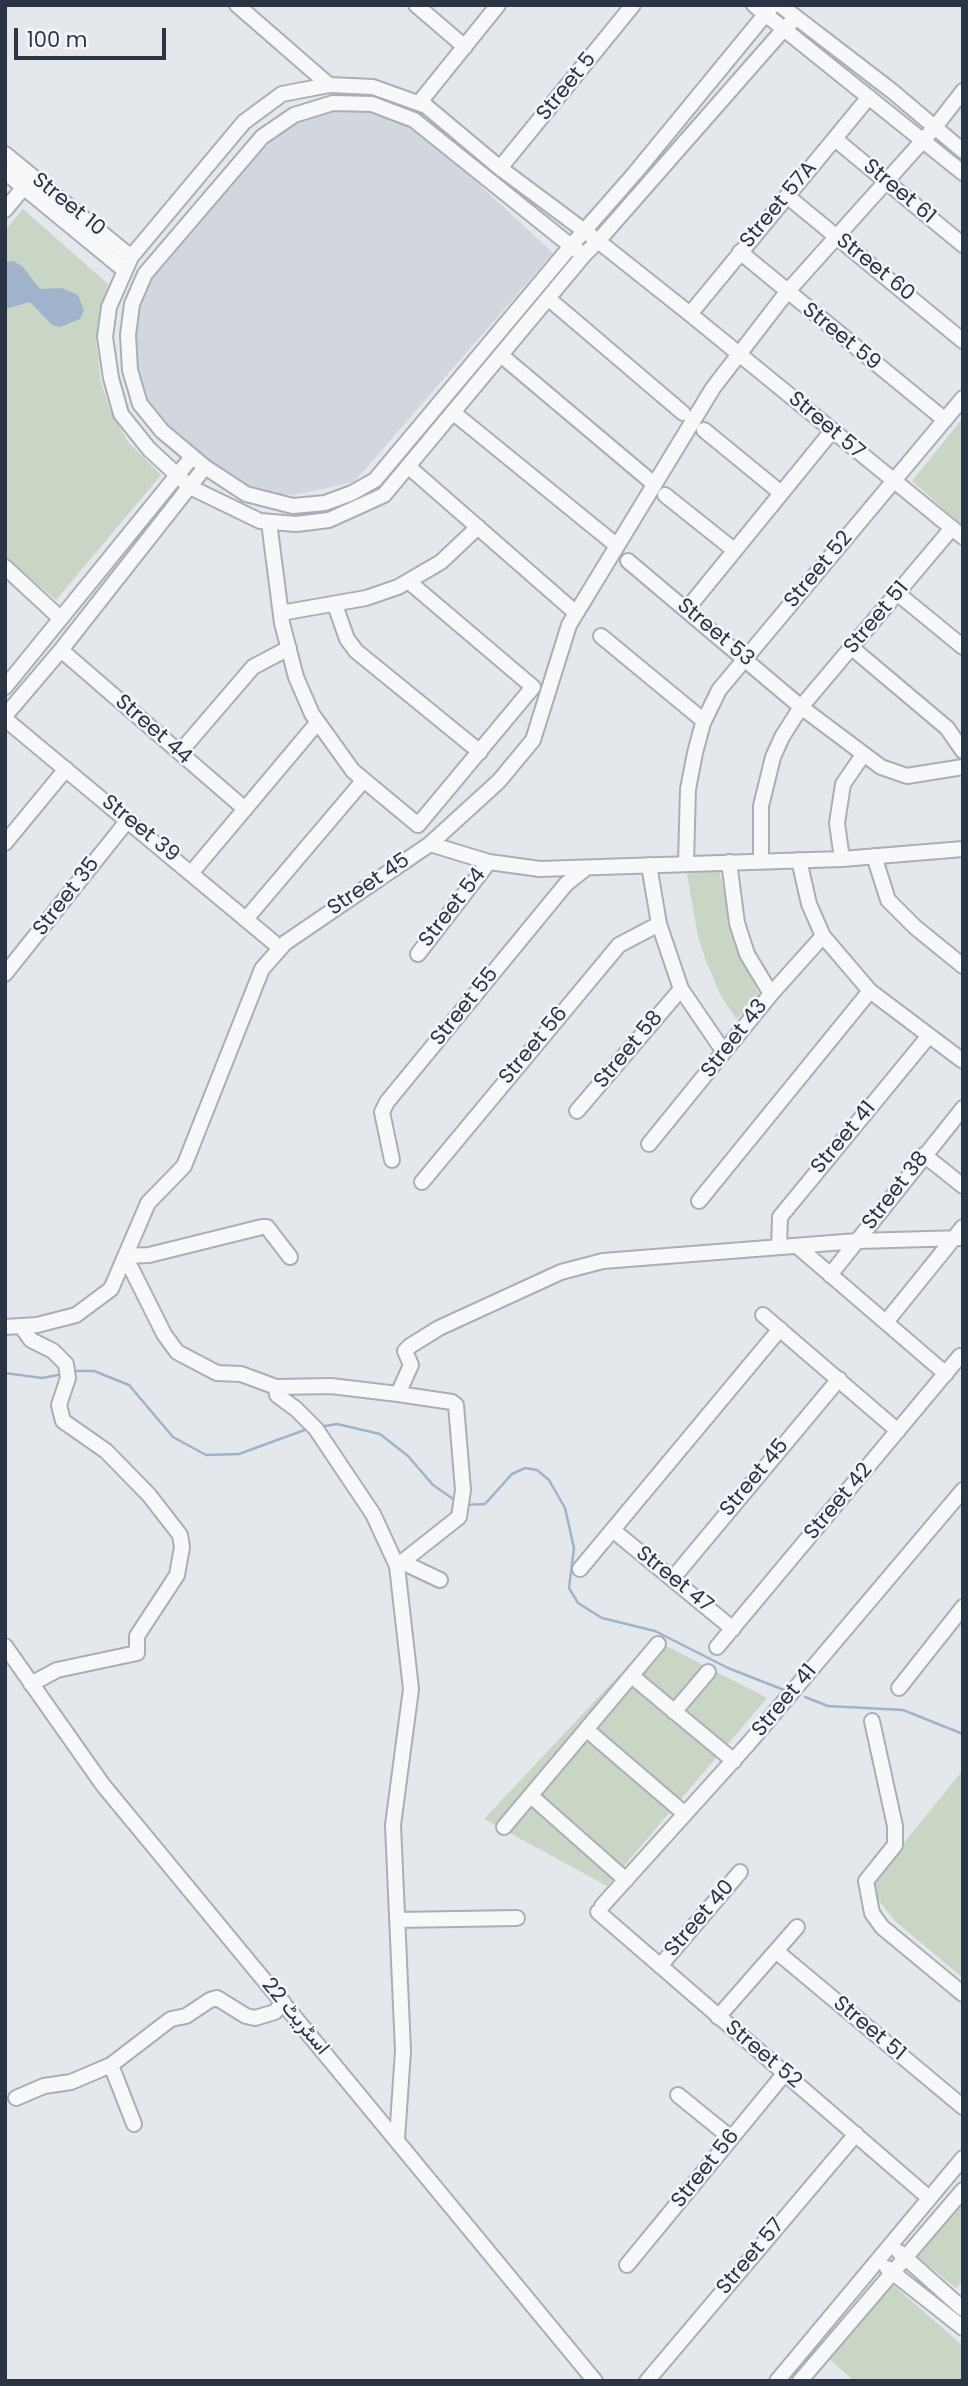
<!DOCTYPE html>
<html>
<head>
<meta charset="utf-8">
<style>
	body { margin:0 }
	#map { position:relative; width:968px; height:2386px; overflow:hidden; background:#e4e7ec; font-family:Poppins,sans-serif }
	canvas { display:block }
	.frame { position:absolute; inset:0; border:7px solid #2b3445; pointer-events:none }
	.scale { position:absolute; left:14px; top:28px; width:152px; height:32px; box-sizing:border-box; border:4px solid #2b3445; border-top:0; padding-left:9px; font-size:21px; line-height:24px; white-space:nowrap; color:#2b3445; -webkit-text-stroke:5px #f4f6f9; paint-order:stroke }
</style>
</head>
<body>
<div id="map">
<canvas width="968" height="2386"></canvas>
<div class="frame"></div>
<div class="scale">100 m</div>
</div>
<script>
const ctx = document.querySelector('canvas').getContext('2d');
ctx.lineJoin = 'round';
function paint(path, color) { ctx.fillStyle = color; ctx.fill(path, 'evenodd'); }
const toPath = rows => new Path2D(rows.map(r => 'M' + r).join(''));
function strokePath(path, color, width, dash) { ctx.strokeStyle = color; ctx.lineWidth = width; ctx.lineCap = dash ? 'butt' : 'round'; ctx.setLineDash(dash || []); ctx.stroke(path); }
function label(font, color, halo, rows, align = 'center') {
  ctx.font = font + ' Poppins,Vazirmatn,sans-serif'; ctx.lineWidth = 5; ctx.setLineDash([]); ctx.textBaseline = 'middle'; ctx.strokeStyle = halo; ctx.fillStyle = color; for (const [text, x, y, turn = 0] of rows) {
    ctx.save(); ctx.translate(x, y); ctx.rotate((+turn || 0) * Math.PI / 180); ctx.textAlign = isNaN(turn) ? turn : align; if (halo) ctx.strokeText(text, 0, 0); ctx.fillText(text, 0, 0); ctx.restore();
  }
}
paint(toPath([
	[343,107,390,114,419,129,553,253,354,482,294,495,249,491,206,464,144,399,135,365,133,329,143,292,152,276,247,166,286,126,310,115]
]), '#d2d6de');
paint(toPath([
	[23,209,108,284,96,342,101,382,110,410,128,442,161,475,56,600,5,557,5,230],
	[963,418,963,526,912,481],
	[719,870,737,950,761,998,736,1019,720,994,706,961,698,937,687,874],
	[653,1639,767,1698,607,1886,484,1819],
	[963,1770,963,1978,895,1921,868,1887],
	[963,2198,963,2281,956,2288,914,2254],
	[891,2283,963,2346,963,2381,854,2381,827,2357]
]), '#c9d6c5');
paint(toPath([
	[13,261,22,266,40,289,62,288,78,295,84,310,80,319,60,327,52,325,30,302,5,309,5,262]
]), '#9fb4cc');
strokePath(toPath([
	[73,1371,94,1371,129,1385,173,1437,206,1455,239,1454,310,1428],
	[5,1373,42,1378,63,1374],
	[325,1426,337,1424,380,1434,408,1456,433,1485,456,1501],
	[465,1505,485,1504,512,1474,525,1468,537,1470,549,1480,565,1508,574,1548,569,1588,578,1603,602,1618,655,1631,728,1668,784,1690],
	[805,1697,828,1706,903,1710,963,1734]
]), '#9fb4cc', 2.5);
const minor = toPath([
	[237,5,329,85],
	[416,5,465,47],
	[754,5,963,173],
	[780,5,892,91,963,151],
	[796,18,784,29,598,241,584,255,384,495,329,520,296,524,260,521,190,487,149,449,121,414,111,378,105,337,109,307,131,257,244,122,282,94,329,85,373,87,426,106,500,168,598,241,690,314,963,537],
	[419,103,498,5],
	[835,139,963,245],
	[5,154,131,257],
	[500,168,633,5],
	[5,172,123,269],
	[787,196,963,341],
	[5,210,24,187],
	[740,252,945,420],
	[584,255,571,246,556,234,414,120,372,104,333,103,294,115,262,137,145,274,132,304,128,335,130,370,140,404,162,431,205,467,246,494,293,506,325,503,352,493,375,480,571,246,635,173,773,5],
	[549,299,683,413],
	[690,314,869,97],
	[502,356,654,484],
	[455,414,616,545],
	[704,430,781,493],
	[410,468,576,613],
	[665,495,734,550],
	[269,522,282,623,296,677,312,714,353,771,418,825,533,687,408,581],
	[628,561,801,707,881,767,907,776,963,767],
	[5,567,60,618],
	[897,593,963,647],
	[335,605,347,639,356,651,480,752],
	[687,609,832,431],
	[281,613,366,598,398,587,441,562,478,527],
	[601,636,704,721],
	[852,648,947,728,963,751],
	[61,650,245,809],
	[5,687,192,457],
	[5,716,61,650,205,467],
	[5,719,273,942],
	[180,752,253,667,289,648],
	[5,843,66,769],
	[430,844,499,781,533,740,569,625,713,388,787,292,935,127,963,91],
	[874,856,888,900,915,927,963,966],
	[842,859,837,823,843,784,863,755],
	[799,860,809,904,823,936,870,991,963,1061],
	[761,861,761,806,773,757,782,737,801,707,952,528],
	[729,862,737,923,747,954,771,994],
	[686,863,688,789,695,753,703,723,719,690,963,398],
	[649,865,659,924,681,989,724,1052],
	[192,872,318,722],
	[246,919,363,781],
	[418,954,489,862],
	[5,974,128,820],
	[577,1111,681,989],
	[649,1144,771,994,823,936],
	[924,1155,963,1186],
	[392,1160,382,1112,387,1102,566,884,585,869],
	[422,1182,619,945,659,924],
	[699,1201,870,991],
	[797,1246,946,1374],
	[779,1247,780,1217,928,1037],
	[830,1275,963,1108],
	[763,1315,898,1431],
	[886,1322,963,1227],
	[21,1326,31,1340,53,1351,66,1364,68,1378,59,1405,63,1421,106,1451,149,1495,180,1535,182,1547,177,1575,137,1636,137,1653,57,1670,31,1684],
	[5,1327,37,1325,76,1315,111,1289,148,1203,184,1166,262,969,285,943,430,844,489,862,540,869,842,859,963,849],
	[276,1387,241,1374,217,1373,177,1352,164,1334,125,1256,149,1255,262,1227,267,1227,290,1257],
	[614,1531,733,1629],
	[402,1562,440,1580],
	[397,1566,459,1517,463,1490,456,1405,452,1402,398,1394],
	[580,1569,780,1329],
	[673,1578,839,1379],
	[5,1646,103,1785,595,2381],
	[717,1647,960,1356],
	[633,1677,734,1761],
	[899,1688,963,1607],
	[674,1712,708,1672],
	[872,1721,895,1826,895,1845,866,1881,872,1913,882,1927,963,1994],
	[587,1730,685,1814],
	[531,1796,626,1880],
	[504,1827,658,1644],
	[602,1906,749,1743,963,1490],
	[598,1912,929,2198],
	[397,1920,517,1918],
	[776,1951,963,2107],
	[660,1966,740,1872],
	[718,2017,797,1927],
	[111,2065,134,2124],
	[678,2095,731,2138],
	[16,2098,44,2086,71,2082,111,2065,171,2019,186,2016,210,2000,217,1998,246,2016,255,2018,275,2012,283,2002],
	[397,2139,403,2051,393,1825,411,1689,397,1566,373,1514,316,1429,296,1409,277,1395,276,1387,331,1386,398,1394,411,1365,405,1351,410,1346,439,1328,561,1272,603,1261,857,1241,963,1238],
	[899,2252,963,2309],
	[627,2265,785,2073],
	[887,2268,963,2328],
	[647,2381,856,2134],
	[777,2381,963,2158],
	[800,2381,963,2190]
]);
strokePath(minor, '#a9aeb7', 18);
strokePath(minor, '#f7f8fa', 14);
label('21px', '#2b3445', '#f4f6f9', [
	["Street 5",567,87,-51],
	["Street 61",899,192,40],
	["Street 10",68,205,39],
	["Street 57A",779,205,-50],
	["Street 60",875,268,39],
	["Street 59",841,337,39],
	["Street 57",826,426,40],
	["Street 52",819,570,-50],
	["Street 51",877,618,-50],
	["Street 53",715,633,40],
	["Street 44",153,730,41],
	["Street 39",140,829,39],
	["Street 45",369,885,-34],
	["Street 35",67,897,-52],
	["Street 54",453,908,-52],
	["Street 55",465,1007,-51],
	["Street 43",735,1039,-52],
	["Street 56",534,1046,-50],
	["Street 58",629,1050,-50],
	["Street 41",844,1138,-50],
	["Street 38",896,1191,-52],
	["Street 45",755,1478,-50],
	["Street 42",839,1502,-50],
	["Street 47",674,1580,39],
	["Street 41",785,1701,-50],
	["Street 40",700,1919,-49],
	["اسٹریٹ 22",295,2017,50],
	["Street 51",869,2029,40],
	["Street 52",763,2055,40],
	["Street 56",706,2169,-51],
	["Street 57",751,2257,-50]
]);
</script>
</body>
</html>
